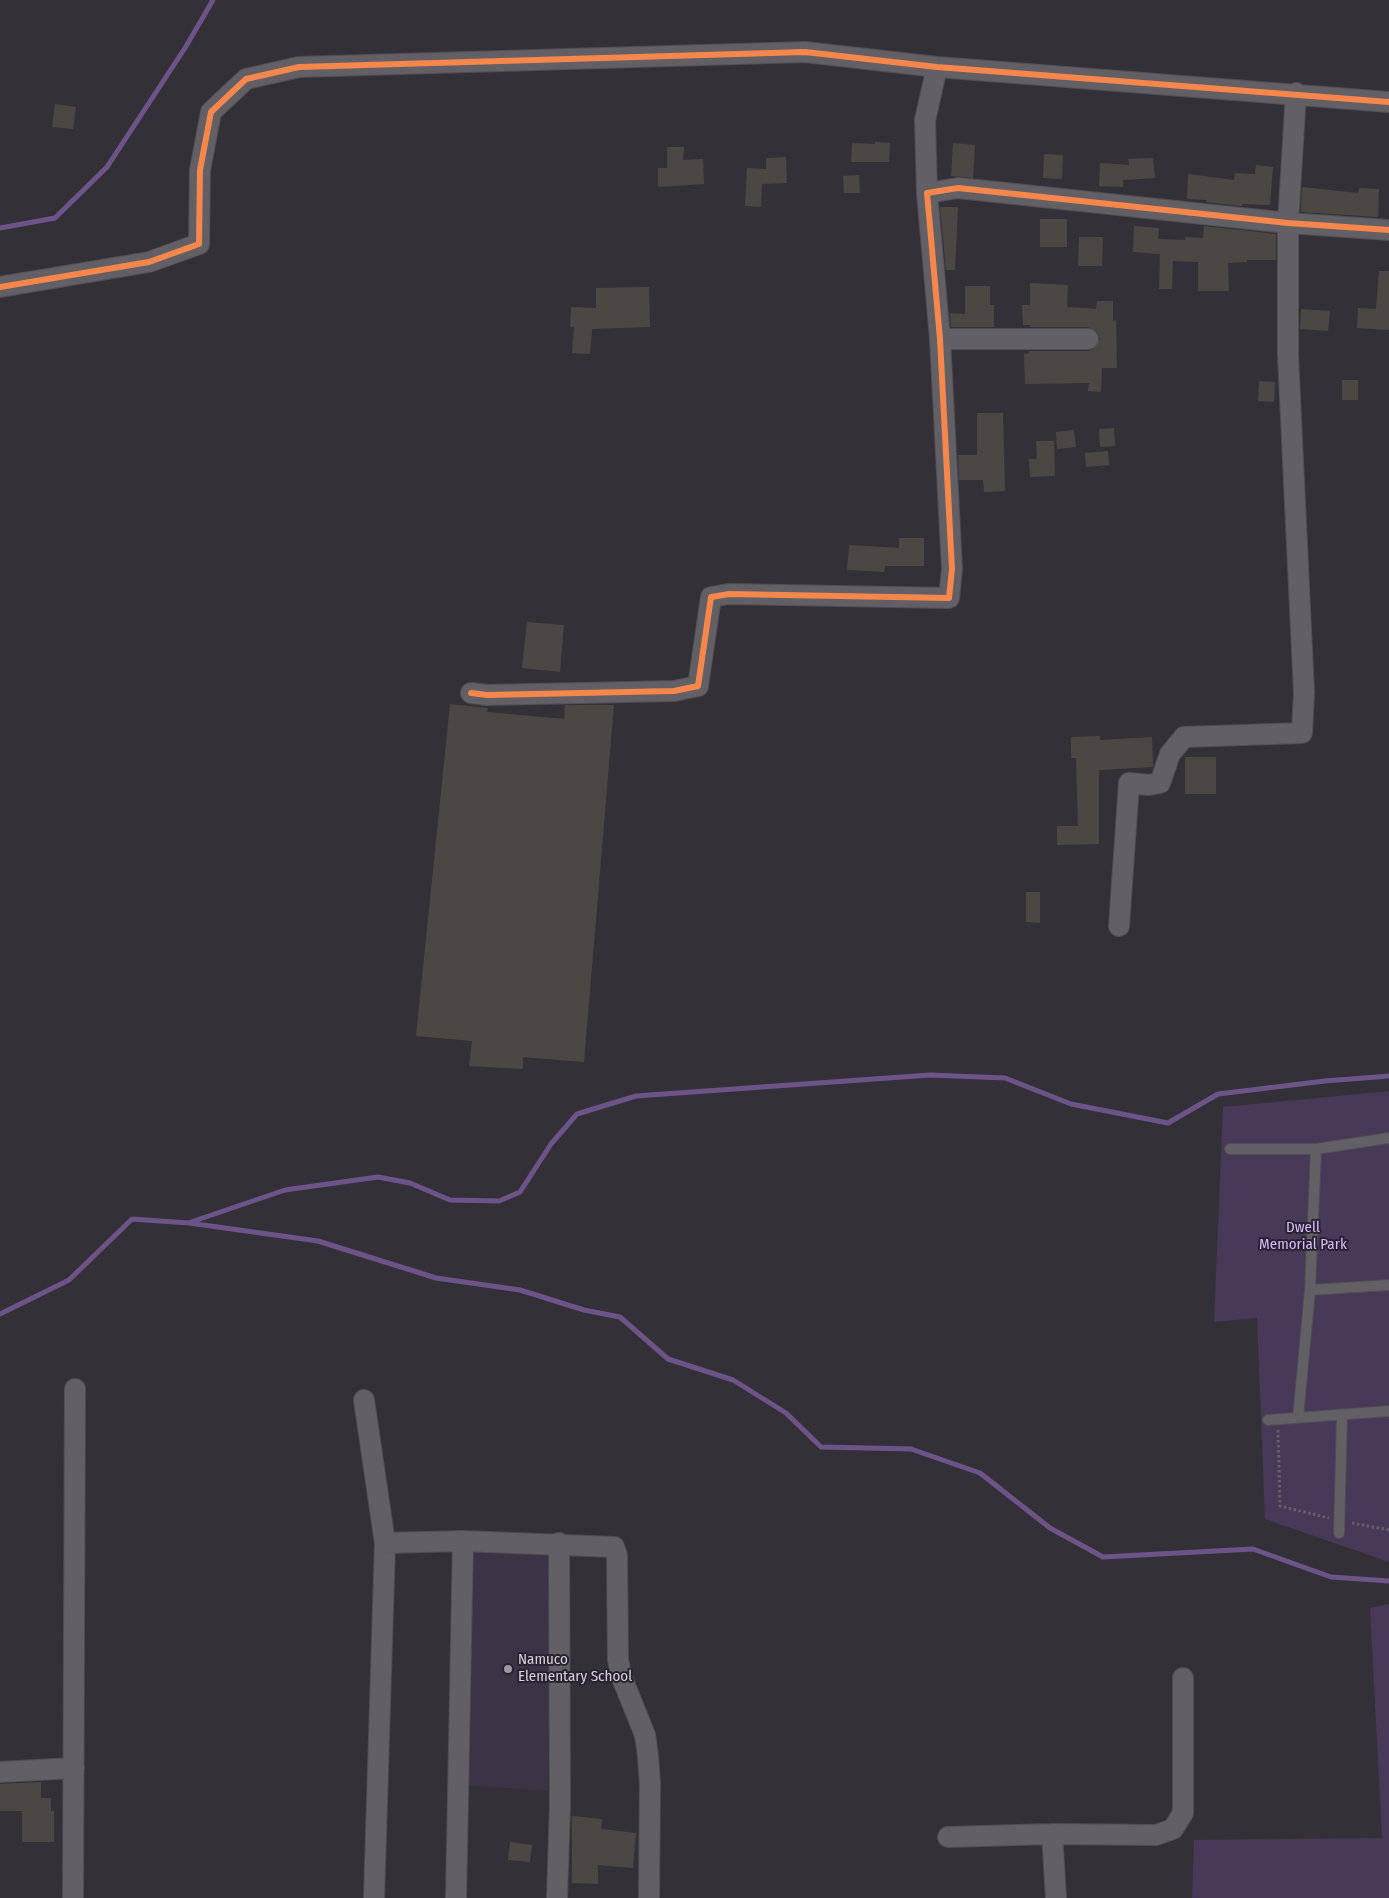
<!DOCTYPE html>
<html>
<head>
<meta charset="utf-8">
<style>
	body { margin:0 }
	canvas { display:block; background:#343038 }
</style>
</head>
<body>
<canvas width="1389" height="1898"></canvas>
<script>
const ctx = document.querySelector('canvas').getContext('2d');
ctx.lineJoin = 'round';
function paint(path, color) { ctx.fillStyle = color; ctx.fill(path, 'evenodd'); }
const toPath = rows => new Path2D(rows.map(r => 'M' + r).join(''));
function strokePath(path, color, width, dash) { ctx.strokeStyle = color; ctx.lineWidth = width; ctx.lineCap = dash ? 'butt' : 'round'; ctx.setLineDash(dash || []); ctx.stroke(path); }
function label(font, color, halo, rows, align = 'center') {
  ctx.font = font + ' "Fira Sans Condensed",sans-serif'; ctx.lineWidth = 4; ctx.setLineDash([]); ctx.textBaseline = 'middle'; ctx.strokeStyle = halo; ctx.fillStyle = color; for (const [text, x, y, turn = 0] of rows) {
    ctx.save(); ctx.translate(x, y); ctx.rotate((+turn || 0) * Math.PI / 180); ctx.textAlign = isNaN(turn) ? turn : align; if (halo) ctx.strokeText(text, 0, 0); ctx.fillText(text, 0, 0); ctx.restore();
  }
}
paint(toPath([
	[469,1550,550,1553,548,1791,465,1785]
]), '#3c3346');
paint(toPath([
	[1389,1091,1389,1562,1265,1519,1257,1318,1214,1322,1223,1107],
	[1389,1604,1389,1898,1192,1898,1194,1840,1382,1838,1370,1608]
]), '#473957');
strokePath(toPath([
	[0,228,55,218,107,167,185,48,213,0],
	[191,1222,285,1190,378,1177,410,1183,450,1200,499,1201,520,1192,551,1144,577,1114,636,1096,930,1075,1005,1078,1071,1104,1168,1123,1218,1094,1325,1081,1389,1076],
	[0,1314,69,1280,132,1219,189,1223,318,1241,436,1278,520,1290,584,1310,620,1317,668,1359,733,1380,786,1413,821,1447,911,1449,980,1473,1050,1528,1103,1557,1253,1549,1331,1577,1389,1581]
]), '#6c5488', 5);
paint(toPath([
	[55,104,76,107,73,129,52,127],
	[875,142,890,143,889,162,851,162,852,143,875,144],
	[953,143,975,145,973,178,951,176],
	[667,147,684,147,683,160,703,159,704,184,658,187,658,168,667,168],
	[1044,154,1063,155,1062,179,1043,178],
	[786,157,787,183,762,184,761,207,745,206,747,168,766,169,766,158],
	[1153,158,1155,178,1123,180,1123,187,1099,186,1100,163,1129,165,1128,159],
	[1256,165,1273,167,1270,205,1242,204,1242,206,1206,202,1206,200,1187,199,1188,174,1234,180,1235,173,1255,174],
	[859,175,860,193,844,193,843,176],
	[1302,187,1358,193,1359,188,1379,189,1378,217,1301,212],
	[940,207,958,207,955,270,946,270],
	[1040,219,1067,219,1067,247,1040,247],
	[1134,226,1159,228,1158,239,1185,240,1185,237,1203,238,1204,226,1276,234,1276,260,1247,260,1247,262,1228,263,1229,291,1198,291,1198,262,1173,261,1172,289,1159,289,1160,254,1133,252],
	[1079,237,1103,237,1102,266,1078,266],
	[1379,271,1389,271,1389,330,1357,328,1358,308,1376,309],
	[1030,283,1068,285,1067,307,1096,309,1097,301,1113,301,1113,321,1116,320,1117,368,1102,368,1101,392,1088,391,1089,383,1025,384,1024,354,1029,353,1029,351,1088,351,1094,349,1100,339,1098,333,1088,327,1030,327,1030,325,1023,325,1022,305,1030,305],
	[965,286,990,286,990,305,994,305,994,327,951,327,950,313,965,314],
	[649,287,650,327,592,329,590,354,572,353,574,327,570,327,571,307,596,308,596,288],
	[1301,309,1330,311,1328,331,1300,329],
	[1342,380,1358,380,1358,400,1342,400],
	[1259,381,1275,382,1274,402,1258,401],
	[977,413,1003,413,1005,491,984,492,983,480,959,480,958,455,977,455],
	[1114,428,1115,446,1100,447,1099,429],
	[1074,430,1076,447,1057,449,1056,432],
	[1036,441,1054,441,1055,476,1030,477,1029,459,1037,459],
	[1108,451,1109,465,1086,467,1085,453],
	[899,538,924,538,924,566,885,566,884,572,847,570,849,545,899,548],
	[527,622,564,625,560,672,522,668],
	[450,704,488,708,487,712,564,719,565,705,614,705,584,1062,523,1057,523,1069,469,1066,472,1041,416,1036],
	[1100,736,1100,740,1152,737,1153,767,1099,770,1099,844,1057,845,1057,826,1078,826,1076,758,1071,758,1071,737],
	[1185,757,1216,757,1216,794,1185,794],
	[1026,892,1040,892,1040,923,1026,922],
	[41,1782,41,1798,51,1798,51,1811,54,1811,54,1842,22,1842,22,1811,0,1811,0,1784],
	[572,1816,602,1819,601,1829,636,1833,633,1868,598,1865,598,1884,572,1883],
	[510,1842,532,1845,530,1862,508,1860]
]), '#4b4843');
const lane = toPath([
	[1230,1149,1316,1149,1389,1138],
	[1310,1290,1389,1285],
	[1298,1418,1310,1290,1316,1149],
	[1268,1420,1389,1411],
	[1339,1533,1342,1415]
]);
const street = toPath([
	[927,193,925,120,937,67],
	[0,287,149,262,199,244,200,170,211,112,246,79,299,67,805,52,937,67,1389,102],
	[940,339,1088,339],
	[471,693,487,695,674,691,698,686,711,597,729,594,949,598,952,569,940,339,927,193,958,188,1288,223,1389,230],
	[1119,926,1129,783,1149,785,1160,783,1170,754,1184,737,1302,733,1304,693,1288,355,1288,223,1296,93],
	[364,1400,385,1543,374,1898],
	[385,1543,463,1541,614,1547,617,1555,618,1660,622,1678,645,1735,648,1756,650,1784,649,1898],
	[0,1772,74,1768],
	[1052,1834,1056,1898],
	[948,1837,1052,1834,1156,1835,1173,1829,1183,1813,1183,1678],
	[73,1898,75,1389],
	[456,1898,463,1541],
	[557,1898,560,1804,559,1543]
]);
strokePath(lane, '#504d54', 12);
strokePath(street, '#504d54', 22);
strokePath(toPath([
	[1278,1430,1280,1506,1329,1518],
	[1352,1523,1389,1530]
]), '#646167', 3, [2.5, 2.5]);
strokePath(lane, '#625f65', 10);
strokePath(street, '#625f65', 20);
strokePath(toPath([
	[0,287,149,262,199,244,200,170,211,112,246,79,299,67,805,52,937,67,1389,102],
	[471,693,487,695,674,691,698,686,711,597,729,594,949,598,952,569,940,339,927,193,958,188,1288,223,1389,230]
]), '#f5874c', 6);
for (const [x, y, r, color] of [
	[508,1669,5,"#9d99a3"]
]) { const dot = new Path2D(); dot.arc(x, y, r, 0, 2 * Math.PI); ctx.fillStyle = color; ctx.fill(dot); strokePath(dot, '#292231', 2); }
label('15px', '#d7b9fc', '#292231', [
	["Dwell",1303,1228],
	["Memorial Park",1303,1245]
]);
label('15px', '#d6d2dc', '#292231', [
	["Namuco",518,1660],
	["Elementary School",518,1677]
], 'left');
</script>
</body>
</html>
